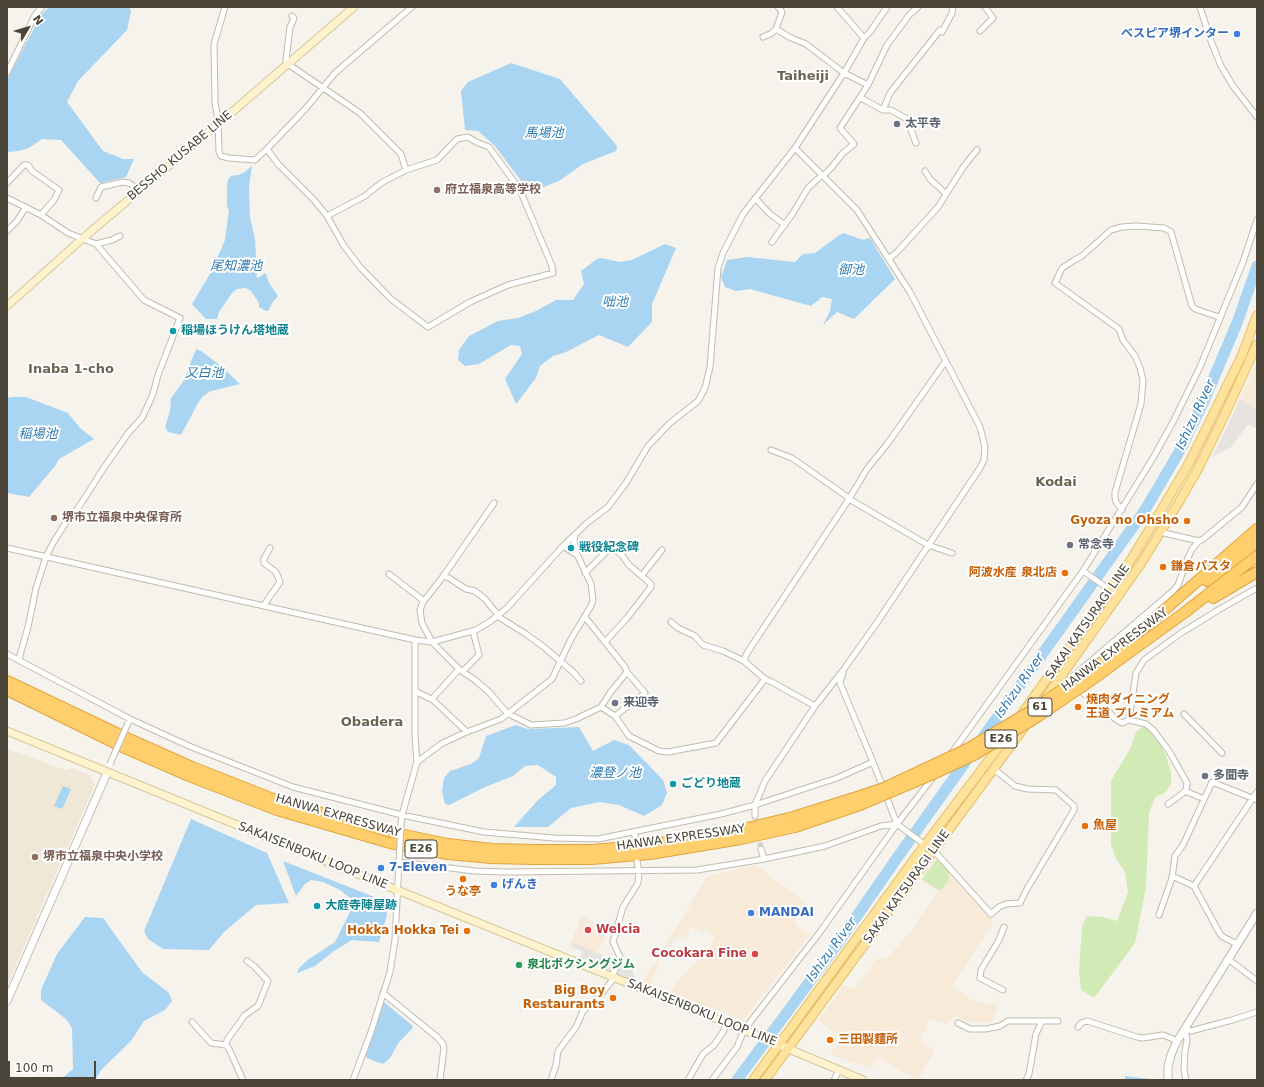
<!DOCTYPE html>
<html>
<head>
<meta charset="utf-8">
<style>
	body { margin:0 }
	#map { position:relative; width:1264px; height:1087px; overflow:hidden; background:#f6f3ec; font-family:"DejaVu Sans",sans-serif }
	canvas { display:block }
	.frame { position:absolute; inset:0; border:8px solid #4b4439; pointer-events:none }
	.north { position:absolute; left:8px; top:8px; width:40px; height:40px; -webkit-text-stroke:3px #fff; paint-order:stroke; rotate:52deg; font-size:11px; font-weight:700; line-height:16px; text-align:center; color:#4b4439 }
	.north::after { content:''; display:block; margin:auto; width:14px; height:18px; background:#4b4439; clip-path:polygon(50% 0,100% 100%,50% 72%,0 100%) }
	.scale { position:absolute; left:8px; top:1061px; width:88px; height:18px; box-sizing:border-box; border:2px solid #4b4439; border-top:0; padding-left:5px; font-size:12px; line-height:14px; white-space:nowrap; color:#4b4439; -webkit-text-stroke:3px #fff; paint-order:stroke }
</style>
</head>
<body>
<div id="map">
<canvas width="1264" height="1087"></canvas>
<div class="frame"></div>
<div class="north">N</div>
<div class="scale">100 m</div>
</div>
<script>
const ctx = document.querySelector('canvas').getContext('2d');
ctx.lineJoin = 'round';
function paint(path, color) { ctx.fillStyle = color; ctx.fill(path, 'evenodd'); }
const toPath = rows => new Path2D(rows.map(r => 'M' + r).join(''));
function strokePath(path, color, width, dash) { ctx.strokeStyle = color; ctx.lineWidth = width; ctx.lineCap = dash ? 'butt' : 'round'; ctx.setLineDash(dash || []); ctx.stroke(path); }
function label(font, color, halo, rows, align = 'center') {
  ctx.font = font + ' "DejaVu Sans","Noto Sans JP",sans-serif'; ctx.lineWidth = 4; ctx.setLineDash([]); ctx.textBaseline = 'middle'; ctx.strokeStyle = halo; ctx.fillStyle = color; for (const [text, x, y, turn = 0] of rows) {
    ctx.save(); ctx.translate(x, y); ctx.rotate((+turn || 0) * Math.PI / 180); ctx.textAlign = isNaN(turn) ? turn : align; if (halo) ctx.strokeText(text, 0, 0); ctx.fillText(text, 0, 0); ctx.restore();
  }
}
paint(toPath([
	[1257,362,1257,426,1256,428,1248,424,1231,447,1213,456],
	[938,858,994,921,952,986,972,1000,999,1005,990,1023,967,1022,954,1015,947,1024,930,1019,920,1041,935,1050,918,1080,879,1058,869,1068,845,1059,830,1055,842,1037,818,1021,843,986,855,988,876,959,886,959,909,934,938,891,921,880,935,860],
	[755,865,805,902,794,917,795,925,810,935,743,1020,671,993,674,987,691,966,705,957,715,937,706,930,704,933,697,930,692,926,684,939,678,936,661,957,650,987,642,984,707,877],
	[582,916,609,929,598,952,616,961,610,973,578,959,582,952,569,946]
]), '#f7ead8');
paint(toPath([
	[1240,400,1257,410,1257,426,1256,428,1248,424,1231,447,1213,456]
]), '#e6e2dd');
paint(toPath([
	[7,749,66,770,72,768,90,775,95,785,7,985]
]), '#efe8d6');
paint(toPath([
	[1144,725,1157,737,1167,758,1171,773,1171,784,1165,793,1156,796,1149,812,1146,887,1135,943,1094,998,1081,990,1079,972,1082,927,1087,916,1102,917,1117,921,1128,892,1125,872,1117,860,1111,845,1111,781,1131,747,1136,732],
	[937,859,949,872,948,881,940,891,922,879]
]), '#d2eab5');
paint(toPath([
	[572,942,614,961,610,971,580,958,583,952,571,946],
	[621,964,632,969,636,982,616,974]
]), '#e5e3e0');
paint(toPath([
	[49,7,129,7,131,11,127,30,78,81,67,102,103,151,123,159,134,159,126,177,100,183,61,140,42,139,29,148,18,151,7,152,7,80,41,15],
	[511,63,560,79,617,146,616,151,583,164,559,181,533,191,527,189,495,146,478,131,465,130,461,91,468,82],
	[252,166,249,186,250,217,255,239,257,274,256,276,258,278,265,273,266,274,269,283,278,296,273,302,268,311,266,311,259,307,259,303,251,291,246,288,237,289,232,293,219,312,217,319,206,319,192,304,211,272,225,240,229,210,227,206,227,187,228,180,231,176,238,175,245,172],
	[843,233,863,240,870,238,895,279,854,319,837,312,823,325,830,311,832,299,822,297,811,306,750,289,736,291,725,287,721,277,727,260,747,257,795,262,803,254,815,253,838,236],
	[665,244,676,248,652,304,652,322,628,347,599,335,566,352,553,356,540,366,536,378,516,404,505,379,522,354,520,346,511,345,479,364,465,366,458,360,459,350,469,336,498,321,518,318,536,311,556,300,573,300,584,284,581,271,597,259,601,258,620,262,632,260],
	[196,349,201,351,221,366,240,384,211,391,203,396,198,403,181,435,168,432,165,427,170,411,171,398,183,382],
	[12,397,26,397,68,413,80,428,94,439,59,459,55,466,29,497,7,493,7,398],
	[516,725,528,729,579,727,593,751,614,740,629,745,663,780,667,793,662,805,644,816,619,805,600,802,571,808,548,827,514,827,538,800,556,785,556,777,538,765,525,766,513,776,485,787,449,805,445,804,442,791,444,778,450,771,471,764,479,758,486,736],
	[63,786,71,789,62,809,54,806],
	[191,819,267,853,289,903,256,905,224,932,209,950,163,949,148,939,144,931],
	[283,861,382,900,385,904,387,915,379,942,352,940,334,951,315,966,297,973,299,968,309,959,335,942,352,908,350,898,340,890,323,882,311,880,305,884,296,896],
	[85,917,103,918,142,972,169,993,172,1001,165,1010,144,1021,131,1041,102,1069,95,1080,60,1080,73,1069,72,1028,66,1019,41,1000,41,990,57,954],
	[384,1002,413,1026,412,1029,399,1042,390,1058,383,1064,367,1058,366,1055],
	[1125,1076,1150,1079,1151,1080,1125,1080]
]), '#a9d4f2');
strokePath(toPath([
	[737,1080,836,946,897,858,1145,510,1179,452,1204,401,1237,323,1257,266]
]), '#a9d4f2', 11);
strokePath(toPath([
	[759,835,761,849]
]), '#d4d0c8', 5, [5, 2.5]);
const minor = toPath([
	[225,7,214,44,215,103,218,119,219,152,221,156,229,158,255,160,267,149,307,107,335,73,412,7],
	[837,7,864,38],
	[1200,7,1211,41,1221,66,1233,86,1257,117],
	[292,16,294,18,290,27,286,60,288,64,360,113,401,154,406,170],
	[776,29,789,37,806,44,844,73,868,85],
	[980,31,993,18,985,7],
	[942,32,952,13,953,7],
	[763,37,772,33,776,29,782,12,778,7],
	[7,73,35,15,42,7],
	[861,98,883,110,891,110,907,119,916,143],
	[883,110,890,93,940,30],
	[267,149,278,164,314,200,327,216,344,246,360,267,391,299,428,327,470,302,508,285,553,273,552,266,520,190,489,147,476,142,468,137,457,139,437,160,406,170,381,183,365,196,327,216],
	[925,171,930,179,946,194],
	[823,176,832,167,842,154,854,144,840,128,868,85,887,45,910,14,918,7],
	[7,183,24,165,28,165,32,171,59,190,54,200,41,215],
	[7,198,41,215,68,233,96,244,112,240,120,236],
	[96,198,101,187,123,182,129,183,140,190],
	[755,198,770,214,785,225],
	[7,231,17,221,26,207],
	[772,242,793,213,808,188,822,175],
	[889,259,898,251,938,207,964,166,977,150],
	[771,450,792,458,849,498],
	[849,499,928,545,952,553],
	[494,503,442,578,423,602,420,610,422,623,432,642,460,670,475,680,489,692,507,713,531,725,564,723,576,719,601,707,610,693,627,672,625,667,585,617],
	[1122,510,1116,502,1115,497,1115,492,1141,404,1143,380,1140,368,1135,356,1123,340,1119,329,1055,283,1062,268,1073,261,1082,256,1111,230,1122,227,1136,226,1164,228,1171,232,1192,306,1195,309,1219,317],
	[1160,532,1199,541,1203,539,1242,507,1257,484],
	[563,546,577,555],
	[7,548,415,640,432,642,476,630,491,621,507,608,563,546,587,523,608,507,626,483,648,446,670,423,698,401,705,388,710,367,718,268,723,253,743,214,795,148,844,73,864,38,870,32,887,7],
	[1083,571,1119,596],
	[585,573,611,547,622,555,629,565,651,584,651,587,627,618,605,642],
	[389,574,424,601],
	[642,575,662,550],
	[443,576,449,578,466,589,475,591,485,599,498,615],
	[264,605,280,582,276,572,264,563,264,559,270,548],
	[497,616,526,634,545,648,573,672,581,681],
	[671,622,678,628,695,636,703,645,723,651,744,661,765,679,772,682,815,706],
	[7,654,130,719,189,746,293,787,402,815,484,832,554,838,598,839,721,814,755,805,837,778,873,762],
	[19,659,28,627,36,588,46,557,53,543,68,519,72,517,86,496,103,469,129,432,142,418,153,394,158,375,180,318,144,300,96,244],
	[744,661,747,653,849,499,867,469,888,443,945,362],
	[463,671,479,655,473,631],
	[843,673,840,683,873,762,897,824,937,854,991,914,999,907,1006,904,1020,903,1027,889,1074,810,1074,806,1056,790,1028,789,1015,786,994,769],
	[1070,679,1173,591,1178,585,1187,560,1192,549,1199,541],
	[1079,688,1084,694,1105,707,1114,718,1122,723,1129,720,1136,673,1144,660,1181,633,1220,609,1257,588],
	[415,691,433,700,467,732],
	[432,699,459,669],
	[601,707,615,716,629,736,659,751,668,752,716,743,765,679],
	[1184,714,1222,753],
	[615,716,645,693,627,672],
	[1129,720,1146,724,1154,731,1169,751,1187,783,1186,790,1182,794,1168,804],
	[951,754,1083,571,1153,458,1173,422,1200,367,1243,262,1257,220],
	[417,762,441,744,464,733,501,719,552,679,571,639,591,606,593,600,591,584,576,552,574,542,575,536],
	[1185,791,1204,799],
	[755,816,755,805,765,781,815,706,844,669,876,624,980,468,984,460,985,447,980,427,910,292,857,210,795,148],
	[401,824,402,815,417,762,415,737,415,640],
	[635,832,635,840],
	[761,849,764,859],
	[1172,876,1194,886,1220,934,1223,937,1237,944],
	[1194,886,1257,792],
	[1159,915,1172,878,1175,856,1183,845,1212,782,1257,800],
	[1228,959,1257,981],
	[612,977,620,957,613,942,623,907,638,883,639,872,637,861],
	[1003,990,980,978,981,970,999,940,1004,927],
	[383,993,437,1037,443,1044,444,1048,440,1080],
	[192,1022,211,1043,226,1045,227,1040,245,1015,258,1006,268,981,254,966,247,961],
	[958,1023,970,1029,986,1029,1000,1026,1008,1021,1058,1021],
	[1078,1027,1081,1023,1087,1021,1137,1037,1143,1038,1163,1035,1178,1041],
	[226,1045,229,1049,243,1080],
	[353,1080,371,1032,390,972,395,940,399,862,475,871,504,872,697,870,764,859,825,846,881,826,897,824],
	[551,1080,556,1065,558,1051,576,1027,583,1011,599,997,614,978],
	[688,1080,703,1054,714,1045,723,1032,727,1023],
	[712,1080,737,1047,744,1030,820,932,897,824,934,776],
	[834,1080,839,1070],
	[1026,1080,1029,1074,1036,1034,1042,1021],
	[1186,1080,1184,1070,1185,1051,1187,1040,1185,1029,1191,1031,1232,1020,1257,1012]
]);
const tertiary = toPath([
	[7,1001,107,773],
	[1168,1080,1168,1067,1171,1055,1176,1043,1257,913]
]);
const secondary = toPath([
	[7,306,82,239,217,125,354,7],
	[7,731,340,867,727,1023,863,1080]
]);
const primary = toPath([
	[1045,699,1140,565,1179,502,1198,469,1226,412,1257,344],
	[1021,715,1127,566,1163,507,1189,463,1208,425,1242,355,1257,315],
	[753,1080,921,850,1007,736],
	[765,1080,1026,725]
]);
const motorway = toPath([
	[1207,581,1257,542],
	[1213,598,1257,572],
	[1123,646,1257,529],
	[1130,652,1184,613,1257,556],
	[7,681,129,739,192,767,281,802,395,833,448,844,492,849,537,850,593,850,649,845,739,830,793,817,857,797],
	[7,690,125,748,189,776,277,810,390,843,448,854,491,858,533,859,592,859,650,854,741,839,795,827,860,805]
]);
strokePath(minor, '#c2bbae', 7);
strokePath(tertiary, '#c2bbae', 9);
strokePath(secondary, '#d6c79b', 9);
strokePath(primary, '#e6c16a', 10);
strokePath(motorway, '#e0a43c', 12);
strokePath(minor, '#fff', 5);
strokePath(tertiary, '#fff', 7);
strokePath(secondary, '#fff3cd', 7);
strokePath(primary, '#ffe39c', 8);
strokePath(motorway, '#ffcf6e', 10);
const minorBridge = toPath([
	[110,764,128,723],
	[399,862,401,824]
]);
const motorwayBridge = toPath([
	[857,797,884,788,969,748,1031,711,1091,670,1123,646],
	[860,805,931,775,974,755,1034,719,1096,677,1130,652]
]);
strokePath(minorBridge, '#c2bbae', 7, []);
strokePath(motorwayBridge, '#e0a43c', 12, []);
strokePath(minorBridge, '#fff', 5);
strokePath(motorwayBridge, '#ffcf6e', 10);
for (const [x, y, r, color] of [
	[1237,34,4,"#3f7fe0"],
	[897,124,4,"#6b7280"],
	[437,190,4,"#8d6e63"],
	[173,331,4,"#0f9aa8"],
	[54,518,4,"#8d6e63"],
	[1187,521,4,"#e8710a"],
	[1070,545,4,"#6b7280"],
	[571,548,4,"#0f9aa8"],
	[1163,567,4,"#e8710a"],
	[1065,573,4,"#e8710a"],
	[615,703,4,"#6b7280"],
	[1078,707,4,"#e8710a"],
	[1205,776,4,"#6b7280"],
	[673,784,4,"#0f9aa8"],
	[1085,826,4,"#e8710a"],
	[35,857,4,"#8d6e63"],
	[381,868,4,"#3f7fe0"],
	[463,879,4,"#e8710a"],
	[494,885,4,"#3f7fe0"],
	[317,906,4,"#0f9aa8"],
	[751,913,4,"#3f7fe0"],
	[588,930,4,"#e0444e"],
	[467,931,4,"#e8710a"],
	[755,954,4,"#e0444e"],
	[519,965,4,"#2e9e5b"],
	[613,998,4,"#e8710a"],
	[830,1040,4,"#e8710a"]
]) { const dot = new Path2D(); dot.arc(x, y, r, 0, 2 * Math.PI); ctx.fillStyle = color; ctx.fill(dot); strokePath(dot, '#fff', 1.5); }
for (const [x, y, w] of [
	[1040,707,24],
	[1001,739,32],
	[421,849,32]
]) { const box = new Path2D(); box.roundRect(x - w / 2, y - 9, w, 18, 3); ctx.fillStyle = '#fff'; ctx.fill(box); strokePath(box, '#4b4439', 1); }
label('bold 11px', '#4b4439', null, [
	["61",1040,707],
	["E26",1001,739],
	["E26",421,849]
]);
label('bold 12px', '#366cbe', '#fff', [
	["べスピア堺インター",1229,34,"right"],
	["7-Eleven",389,868],
	["げんき",502,885],
	["MANDAI",759,913]
], 'left');
label('bold 12px', '#5b616d', '#fff', [
	["太平寺",905,124],
	["常念寺",1078,545],
	["来迎寺",623,703],
	["多聞寺",1213,776]
], 'left');
label('12px', '#4b4439', '#fff', [
	["BESSHO KUSABE LINE",180,156,-40],
	["SAKAI KATSURAGI LINE",1088,622,-55],
	["HANWA EXPRESSWAY",1115,650,-37],
	["HANWA EXPRESSWAY",338,816,16],
	["HANWA EXPRESSWAY",681,838,-8],
	["SAKAISENBOKU LOOP LINE",313,856,22],
	["SAKAI KATSURAGI LINE",907,887,-54],
	["SAKAISENBOKU LOOP LINE",702,1013,22]
]);
label('bold 12px', '#785e54', '#fff', [
	["府立福泉高等学校",445,190],
	["堺市立福泉中央保育所",62,518],
	["堺市立福泉中央小学校",43,857]
], 'left');
label('bold 12px', '#0d838f', '#fff', [
	["稲場ほうけん塔地蔵",181,331],
	["戦役紀念碑",579,548],
	["ごどり地蔵",681,784],
	["大庭寺陣屋跡",325,906]
], 'left');
label('bold 12px', '#c56008', '#fff', [
	["Gyoza no Ohsho",1179,521],
	["鎌倉パスタ",1171,567,"left"],
	["阿波水産 泉北店",1057,573],
	["焼肉ダイニング",1086,700,"left"],
	["王道 プレミアム",1086,714,"left"],
	["魚屋",1093,826,"left"],
	["うな亭",463,892,"center"],
	["Hokka Hokka Tei",459,931],
	["Big Boy",605,991],
	["Restaurants",605,1005],
	["三田製麵所",838,1040,"left"]
], 'right');
label('bold 12px', '#be3a42', '#fff', [
	["Welcia",596,930],
	["Cocokara Fine",747,954,"right"]
], 'left');
label('bold 12px', '#27864d', '#fff', [
	["泉北ボクシングジム",527,965]
], 'left');
label('bold 13px', '#6e6250', '#fff', [
	["Taiheiji",803,77],
	["Inaba 1-cho",71,370],
	["Kodai",1056,483],
	["Obadera",372,723]
]);
label('italic 13px', '#2e7ab2', '#fff', [
	["馬場池",544,134],
	["尾知濃池",236,267],
	["御池",851,271],
	["咄池",615,303],
	["又白池",204,374],
	["Ishizu River",1196,415,-65],
	["稲場池",38,435],
	["Ishizu River",1020,686,-55],
	["濃登ノ池",615,774],
	["Ishizu River",832,950,-54]
]);
</script>
</body>
</html>
